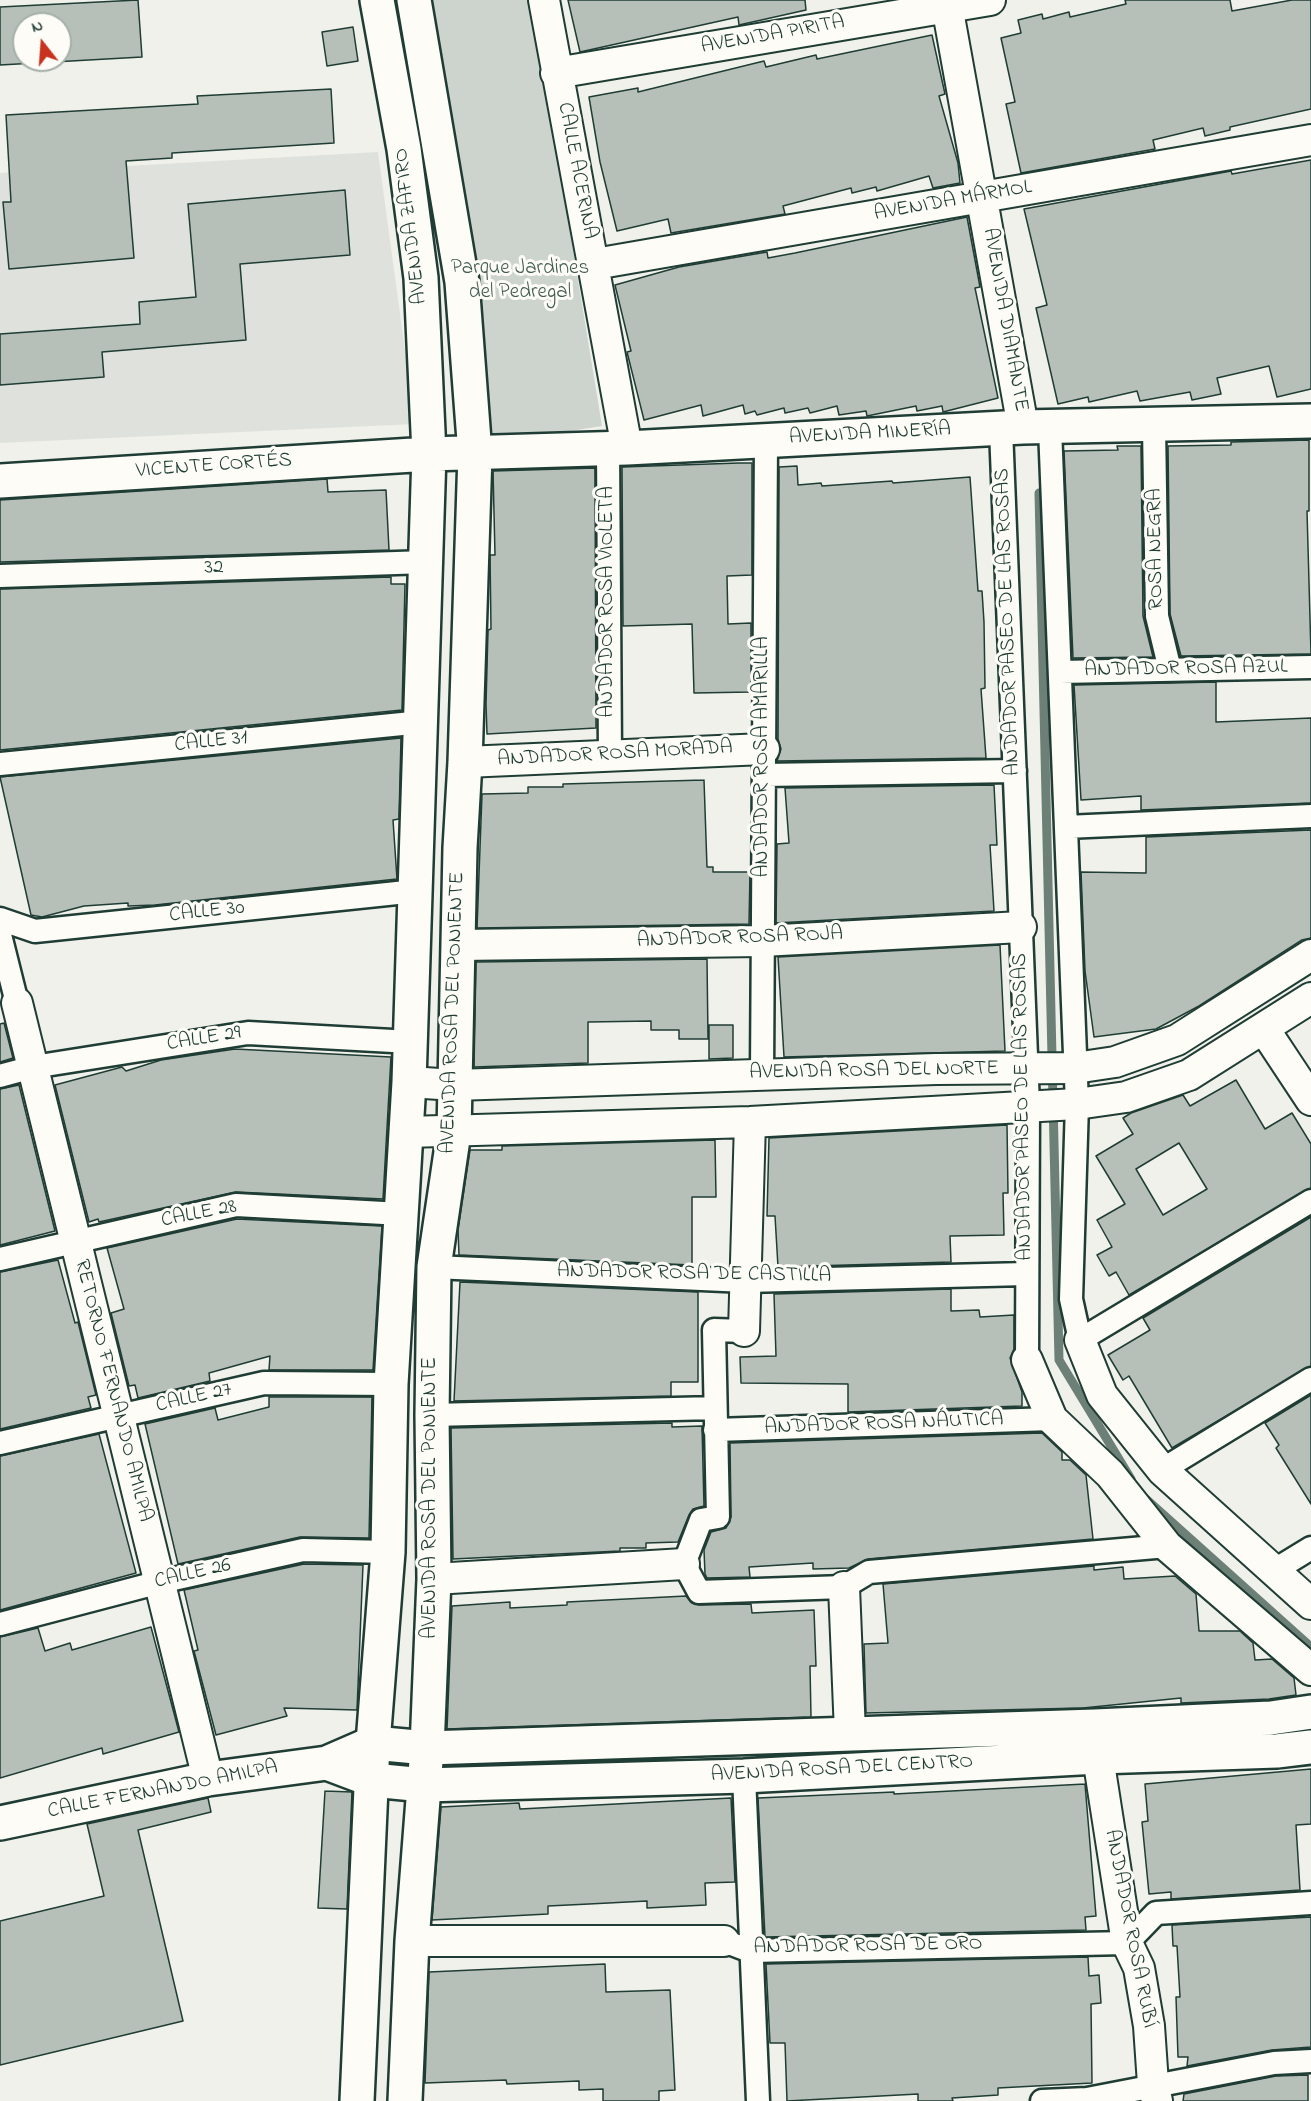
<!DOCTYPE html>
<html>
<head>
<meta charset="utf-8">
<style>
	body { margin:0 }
	#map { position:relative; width:1311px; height:2101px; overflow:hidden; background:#f0f1eb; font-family:"Indie Flower",sans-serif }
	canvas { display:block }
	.north { position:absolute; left:12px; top:12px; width:60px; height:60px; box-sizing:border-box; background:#fdfcf7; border:2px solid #a4b0a9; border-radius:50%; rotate:343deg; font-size:16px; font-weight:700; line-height:24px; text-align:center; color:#1f3d34 }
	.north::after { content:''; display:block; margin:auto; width:21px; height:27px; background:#c8321e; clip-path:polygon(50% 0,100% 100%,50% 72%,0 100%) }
</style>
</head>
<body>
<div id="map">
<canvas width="1311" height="2101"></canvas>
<div class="north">N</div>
</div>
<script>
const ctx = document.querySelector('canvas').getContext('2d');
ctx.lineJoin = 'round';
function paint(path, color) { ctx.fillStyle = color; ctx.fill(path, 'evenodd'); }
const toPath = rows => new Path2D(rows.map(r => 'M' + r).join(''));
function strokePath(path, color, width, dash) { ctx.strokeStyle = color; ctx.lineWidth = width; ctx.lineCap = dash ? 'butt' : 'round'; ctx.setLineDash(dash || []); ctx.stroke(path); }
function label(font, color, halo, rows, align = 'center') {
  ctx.font = font + ' "Indie Flower",sans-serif'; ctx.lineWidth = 6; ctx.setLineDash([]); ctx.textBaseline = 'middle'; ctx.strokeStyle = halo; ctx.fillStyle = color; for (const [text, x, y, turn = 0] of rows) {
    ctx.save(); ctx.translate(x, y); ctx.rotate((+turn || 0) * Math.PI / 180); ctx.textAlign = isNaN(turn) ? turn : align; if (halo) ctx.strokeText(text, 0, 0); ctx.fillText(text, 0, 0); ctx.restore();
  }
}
paint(toPath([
	[378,152,415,424,0,443,0,173]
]), '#dfe2dc');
paint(toPath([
	[415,0,532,0,602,426,487,444]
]), '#cdd3cd');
strokePath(toPath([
	[1039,493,1059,1360,1131,1479],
	[1146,1499,1311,1647]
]), '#6c8077', 9);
const building = toPath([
	[138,0,142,57,0,65,0,7,138,0],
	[24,24,60,24,60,60,24,60,24,24],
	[568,0,805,0,806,10,739,25,738,17,580,52,568,0],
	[1125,0,1230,0,1232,11,1292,0,1311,0,1311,109,1230,127,1230,130,1205,136,1203,128,1153,140,1155,149,1021,173,1006,104,1015,102,1001,38,1021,33,1018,20,1042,14,1043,19,1069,12,1070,17,1126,4,1125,0],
	[353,27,358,61,327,66,322,32,353,27],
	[932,35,945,94,939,96,958,163,960,183,933,188,929,176,877,191,876,187,852,193,851,188,783,206,785,214,671,233,668,219,617,231,600,162,589,97,638,88,638,92,764,61,766,67,816,55,817,59,932,35],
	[331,89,334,143,172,153,172,158,126,161,134,258,9,269,3,202,11,202,6,115,198,104,197,96,331,89],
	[1311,160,1311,389,1277,397,1269,366,1217,378,1221,394,1192,400,1190,392,1140,401,1137,391,1089,402,1088,397,1058,404,1036,308,1047,305,1024,209,1231,171,1232,174,1311,160],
	[345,190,350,255,240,264,246,340,102,352,104,377,0,385,0,334,140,324,139,302,196,297,188,204,345,190],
	[967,217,980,287,975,288,998,398,943,412,942,406,917,411,916,406,867,416,866,411,839,415,837,406,810,413,808,408,785,413,784,408,757,415,755,411,745,414,743,405,703,416,701,405,644,420,627,352,631,351,615,285,679,267,767,252,768,258,795,253,967,217],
	[1309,440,1309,511,1307,511,1311,654,1181,656,1170,614,1168,446,1231,445,1231,442,1309,440],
	[1117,446,1141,446,1143,616,1153,657,1073,658,1064,451,1118,450,1117,446],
	[739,463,752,463,752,575,727,576,728,624,751,623,751,692,694,693,692,624,623,626,622,467,739,463],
	[797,466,798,485,821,483,822,486,892,481,893,483,970,477,978,591,982,591,984,622,985,688,981,689,986,758,777,761,781,749,778,739,779,467,797,466],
	[595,468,596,728,487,734,486,704,488,630,491,629,490,555,495,555,493,471,595,468],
	[327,479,328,492,386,490,389,550,0,562,0,500,327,479],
	[391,577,391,584,405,584,402,710,0,750,0,589,391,577],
	[1216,682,1216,722,1311,718,1311,803,1141,810,1141,796,1081,800,1074,685,1216,682],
	[401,738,399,819,393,820,397,879,155,905,128,906,128,903,84,906,42,917,31,915,0,777,401,738],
	[704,780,707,867,713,867,713,872,750,872,749,924,477,928,482,794,528,793,528,787,563,787,563,784,704,780],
	[994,785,997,845,990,845,994,911,776,923,777,844,789,843,785,788,994,785],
	[1311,830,1311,938,1302,940,1199,1006,1156,1029,1094,1037,1085,971,1081,872,1146,873,1146,837,1311,830],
	[1000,945,1005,1051,784,1057,778,957,1000,945],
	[707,959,708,1039,679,1039,679,1030,651,1030,651,1021,588,1022,588,1063,474,1067,476,962,707,959],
	[4,1023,13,1058,0,1062,0,1024,4,1023],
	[709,1025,733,1025,733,1058,709,1059,709,1025],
	[235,1049,391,1057,383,1199,236,1192,99,1222,98,1219,89,1222,55,1085,122,1067,126,1071,161,1060,235,1049],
	[1236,1080,1265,1129,1292,1113,1311,1144,1311,1188,1129,1295,1116,1272,1109,1276,1097,1255,1112,1247,1097,1220,1125,1204,1096,1156,1133,1134,1123,1118,1131,1113,1183,1095,1190,1106,1236,1080],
	[1179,1143,1207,1189,1163,1215,1136,1169,1179,1143],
	[19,1085,55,1231,0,1245,0,1089,19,1085],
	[1007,1125,1008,1193,1003,1193,1004,1235,950,1236,951,1262,778,1267,775,1216,767,1216,769,1138,1007,1125],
	[715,1140,716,1197,692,1197,692,1265,459,1255,458,1230,470,1150,502,1150,502,1146,715,1140],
	[1311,1217,1311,1366,1172,1448,1129,1376,1123,1380,1108,1355,1150,1330,1143,1318,1311,1217],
	[237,1219,382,1226,373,1370,269,1370,270,1356,209,1373,210,1381,138,1398,135,1385,129,1386,111,1313,124,1309,107,1248,237,1219],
	[58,1260,75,1323,78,1322,96,1395,88,1397,91,1408,0,1429,0,1272,58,1260],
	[460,1282,698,1292,698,1382,671,1382,671,1396,454,1401,460,1282],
	[951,1289,951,1311,979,1310,980,1317,1014,1315,1014,1349,1010,1358,1022,1392,1022,1406,848,1412,848,1384,741,1383,740,1357,776,1356,774,1294,951,1289],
	[1311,1395,1311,1504,1276,1448,1279,1445,1265,1423,1311,1395],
	[269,1397,372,1397,369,1538,300,1537,178,1564,145,1424,215,1408,218,1420,269,1407,269,1397],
	[672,1423,672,1427,702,1426,704,1506,693,1509,689,1515,678,1542,646,1543,646,1548,620,1548,620,1551,453,1559,451,1428,672,1423],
	[1042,1433,1062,1452,1062,1460,1070,1460,1086,1475,1093,1539,868,1559,849,1568,813,1569,813,1563,749,1567,750,1577,707,1578,705,1574,704,1550,711,1532,726,1528,731,1517,730,1443,1042,1433],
	[99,1434,136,1573,0,1610,0,1456,99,1434],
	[304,1564,363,1565,357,1710,284,1708,287,1716,216,1735,194,1651,198,1650,184,1590,304,1564],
	[1094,1566,1094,1570,1123,1567,1124,1579,1175,1576,1196,1594,1199,1631,1240,1631,1253,1643,1255,1660,1272,1659,1294,1678,1296,1695,1269,1699,1181,1703,1181,1698,1083,1708,866,1713,864,1644,888,1643,883,1584,1094,1566],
	[686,1596,692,1603,699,1605,751,1604,752,1613,814,1610,816,1666,810,1666,811,1717,447,1729,452,1606,510,1602,510,1608,567,1605,567,1602,686,1596],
	[151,1627,179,1732,103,1754,102,1748,0,1778,0,1637,38,1628,45,1651,70,1643,72,1650,151,1627],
	[1311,1769,1311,1824,1296,1825,1300,1890,1171,1899,1171,1892,1149,1894,1142,1822,1148,1821,1145,1784,1311,1769],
	[1085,1784,1096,1916,1085,1917,1086,1930,765,1937,758,1798,894,1792,894,1794,1085,1784],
	[325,1791,352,1792,347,1909,318,1908,325,1791],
	[208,1798,211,1812,138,1830,183,2021,0,2065,0,1921,104,1896,87,1824,208,1798],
	[731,1798,735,1882,705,1883,706,1905,647,1908,647,1901,589,1904,548,1906,548,1914,432,1920,441,1807,519,1803,520,1809,731,1798],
	[1311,1917,1311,2047,1272,2050,1187,2066,1188,2057,1178,2057,1176,1997,1180,1997,1177,1946,1173,1946,1172,1925,1311,1917],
	[1088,1957,1089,1976,1099,1975,1101,2003,1091,2004,1092,2083,998,2088,998,2095,952,2098,953,2101,918,2101,918,2094,787,2101,785,2043,770,2043,766,1964,1088,1957],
	[605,1964,606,1992,670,1990,675,2090,659,2091,659,2101,603,2101,603,2089,579,2090,579,2081,507,2084,506,2080,425,2083,429,1972,605,1964],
	[1308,2075,1308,2101,1183,2101,1184,2094,1276,2076,1308,2075]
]);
paint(building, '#b6bfb8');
strokePath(building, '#1f3d34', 1.5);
const pedestrian = toPath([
	[1154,426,1157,616,1170,670],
	[1050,428,1077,1104,1071,1299,1080,1340,1311,1201],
	[1001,429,1028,1106,1027,1360],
	[608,448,610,756],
	[0,576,427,562],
	[1060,672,1311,667],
	[0,764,422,722],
	[764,775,1015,771],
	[1066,827,1311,816],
	[0,919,35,931,416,891],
	[0,935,17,1003],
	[762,1074,766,441],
	[0,1076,33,1067,248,1033,411,1042],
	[0,1259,236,1205,402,1214],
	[434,1267,746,1281,1026,1274],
	[744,1331,714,1330,718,1517,701,1520,684,1564,699,1592,844,1587,869,1572,1167,1546],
	[432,1415,715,1408],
	[715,1430,1052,1419],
	[0,1443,264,1383,391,1384],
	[1162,1470,1311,1379],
	[1275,1570,1311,1548],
	[0,1624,160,1582,303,1550,388,1552],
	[744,1776,758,2101],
	[724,1941,750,1951,1127,1943,1156,1913,1311,1903],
	[1042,2101,1087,2099,1274,2063,1311,2061]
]);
const minor = toPath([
	[544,0,627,448],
	[946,0,1023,427],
	[556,73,990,0],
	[595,264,1311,140],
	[465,762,764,749],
	[459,945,762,941,1021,927],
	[17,1003,208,1779],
	[1264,1029,1311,1100],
	[409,1082,455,1085,936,1069,1075,1068,1115,1062,1177,1040,1311,955],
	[407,1132,750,1122,1077,1104,1126,1097,1189,1075,1311,998],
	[744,1331,750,1122],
	[1080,1340,1102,1395,1162,1470,1311,1604],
	[1027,1360,1052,1419,1110,1474,1167,1546,1311,1670],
	[434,1579,684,1564],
	[844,1587,850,1733],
	[1098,1757,1127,1943,1139,1968,1149,2026,1153,2084,1157,2101],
	[412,1941,724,1941]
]);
const tertiary = toPath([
	[0,481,429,454,627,448,1023,427,1311,421],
	[357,2101,373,1743,388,1552,391,1384,409,1082,429,454,421,278,404,149,377,0],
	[405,2101,412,1941,427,1748,434,1579,432,1415,434,1267,454,1132,460,848,465,762,475,454,462,282,414,0]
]);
const secondary = toPath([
	[327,1763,372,1780,424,1785,744,1776,1098,1757,1277,1751,1311,1747],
	[0,1823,208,1779,327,1763,373,1743,427,1748,1095,1726,1271,1718,1311,1712]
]);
strokePath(pedestrian, '#1f3d34', 27);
strokePath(minor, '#1f3d34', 34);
strokePath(tertiary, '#1f3d34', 38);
strokePath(secondary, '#1f3d34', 38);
strokePath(pedestrian, '#fdfcf7', 22);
strokePath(minor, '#fdfcf7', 30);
strokePath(tertiary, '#fdfcf7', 33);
strokePath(secondary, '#fdfcf7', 33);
label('21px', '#1f3d34', '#fdfcf7', [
	["AVENIDA PIRITA",773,36,-10],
	["CALLE ACERINA",576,171,79],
	["AVENIDA MÁRMOL",953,202,-10],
	["AVENIDA ZAFIRO",412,226,-97],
	["AVENIDA DIAMANTE",1004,320,80],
	["AVENIDA MINERÍA",870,435,-3],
	["VICENTE CORTÉS",214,467,-4],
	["ROSA NEGRA",1157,549,-91],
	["32",214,569,-2],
	["ANDADOR ROSA VIOLETA",609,602,-90],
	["ANDADOR PASEO DE LAS ROSAS",1009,622,-92],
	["ANDADOR ROSA AZUL",1186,670,-1],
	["CALLE 31",211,743,-6],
	["ANDADOR ROSA MORADA",615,755,-3],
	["ANDADOR ROSA AMARILLA",764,757,-90],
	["CALLE 30",207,913,-6],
	["ANDADOR ROSA ROJA",740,939,-2],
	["AVENIDA ROSA DEL PONIENTE",454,1013,-88],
	["CALLE 29",204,1040,-9],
	["AVENIDA ROSA DEL NORTE",874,1072,-1],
	["ANDADOR PASEO DE LAS ROSAS",1024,1107,-91],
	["CALLE 28",199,1215,-11],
	["ANDADOR ROSA DE CASTILLA",694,1275,1],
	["RETORNO FERNANDO AMILPA",112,1391,76],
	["CALLE 27",194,1399,-13],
	["ANDADOR ROSA NÁUTICA",884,1425,-2],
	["AVENIDA ROSA DEL PONIENTE",432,1498,-90],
	["CALLE 26",193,1575,-13],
	["AVENIDA ROSA DEL CENTRO",842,1770,-3],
	["CALLE FERNANDO AMILPA",163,1791,-11],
	["ANDADOR ROSA RUBÍ",1129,1929,79],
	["ANDADOR ROSA DE ORO",868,1947,-1]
]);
label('21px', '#425b53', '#fdfcf7', [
	["Parque Jardines",520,270],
	["del Pedregal",520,294]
]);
</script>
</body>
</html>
